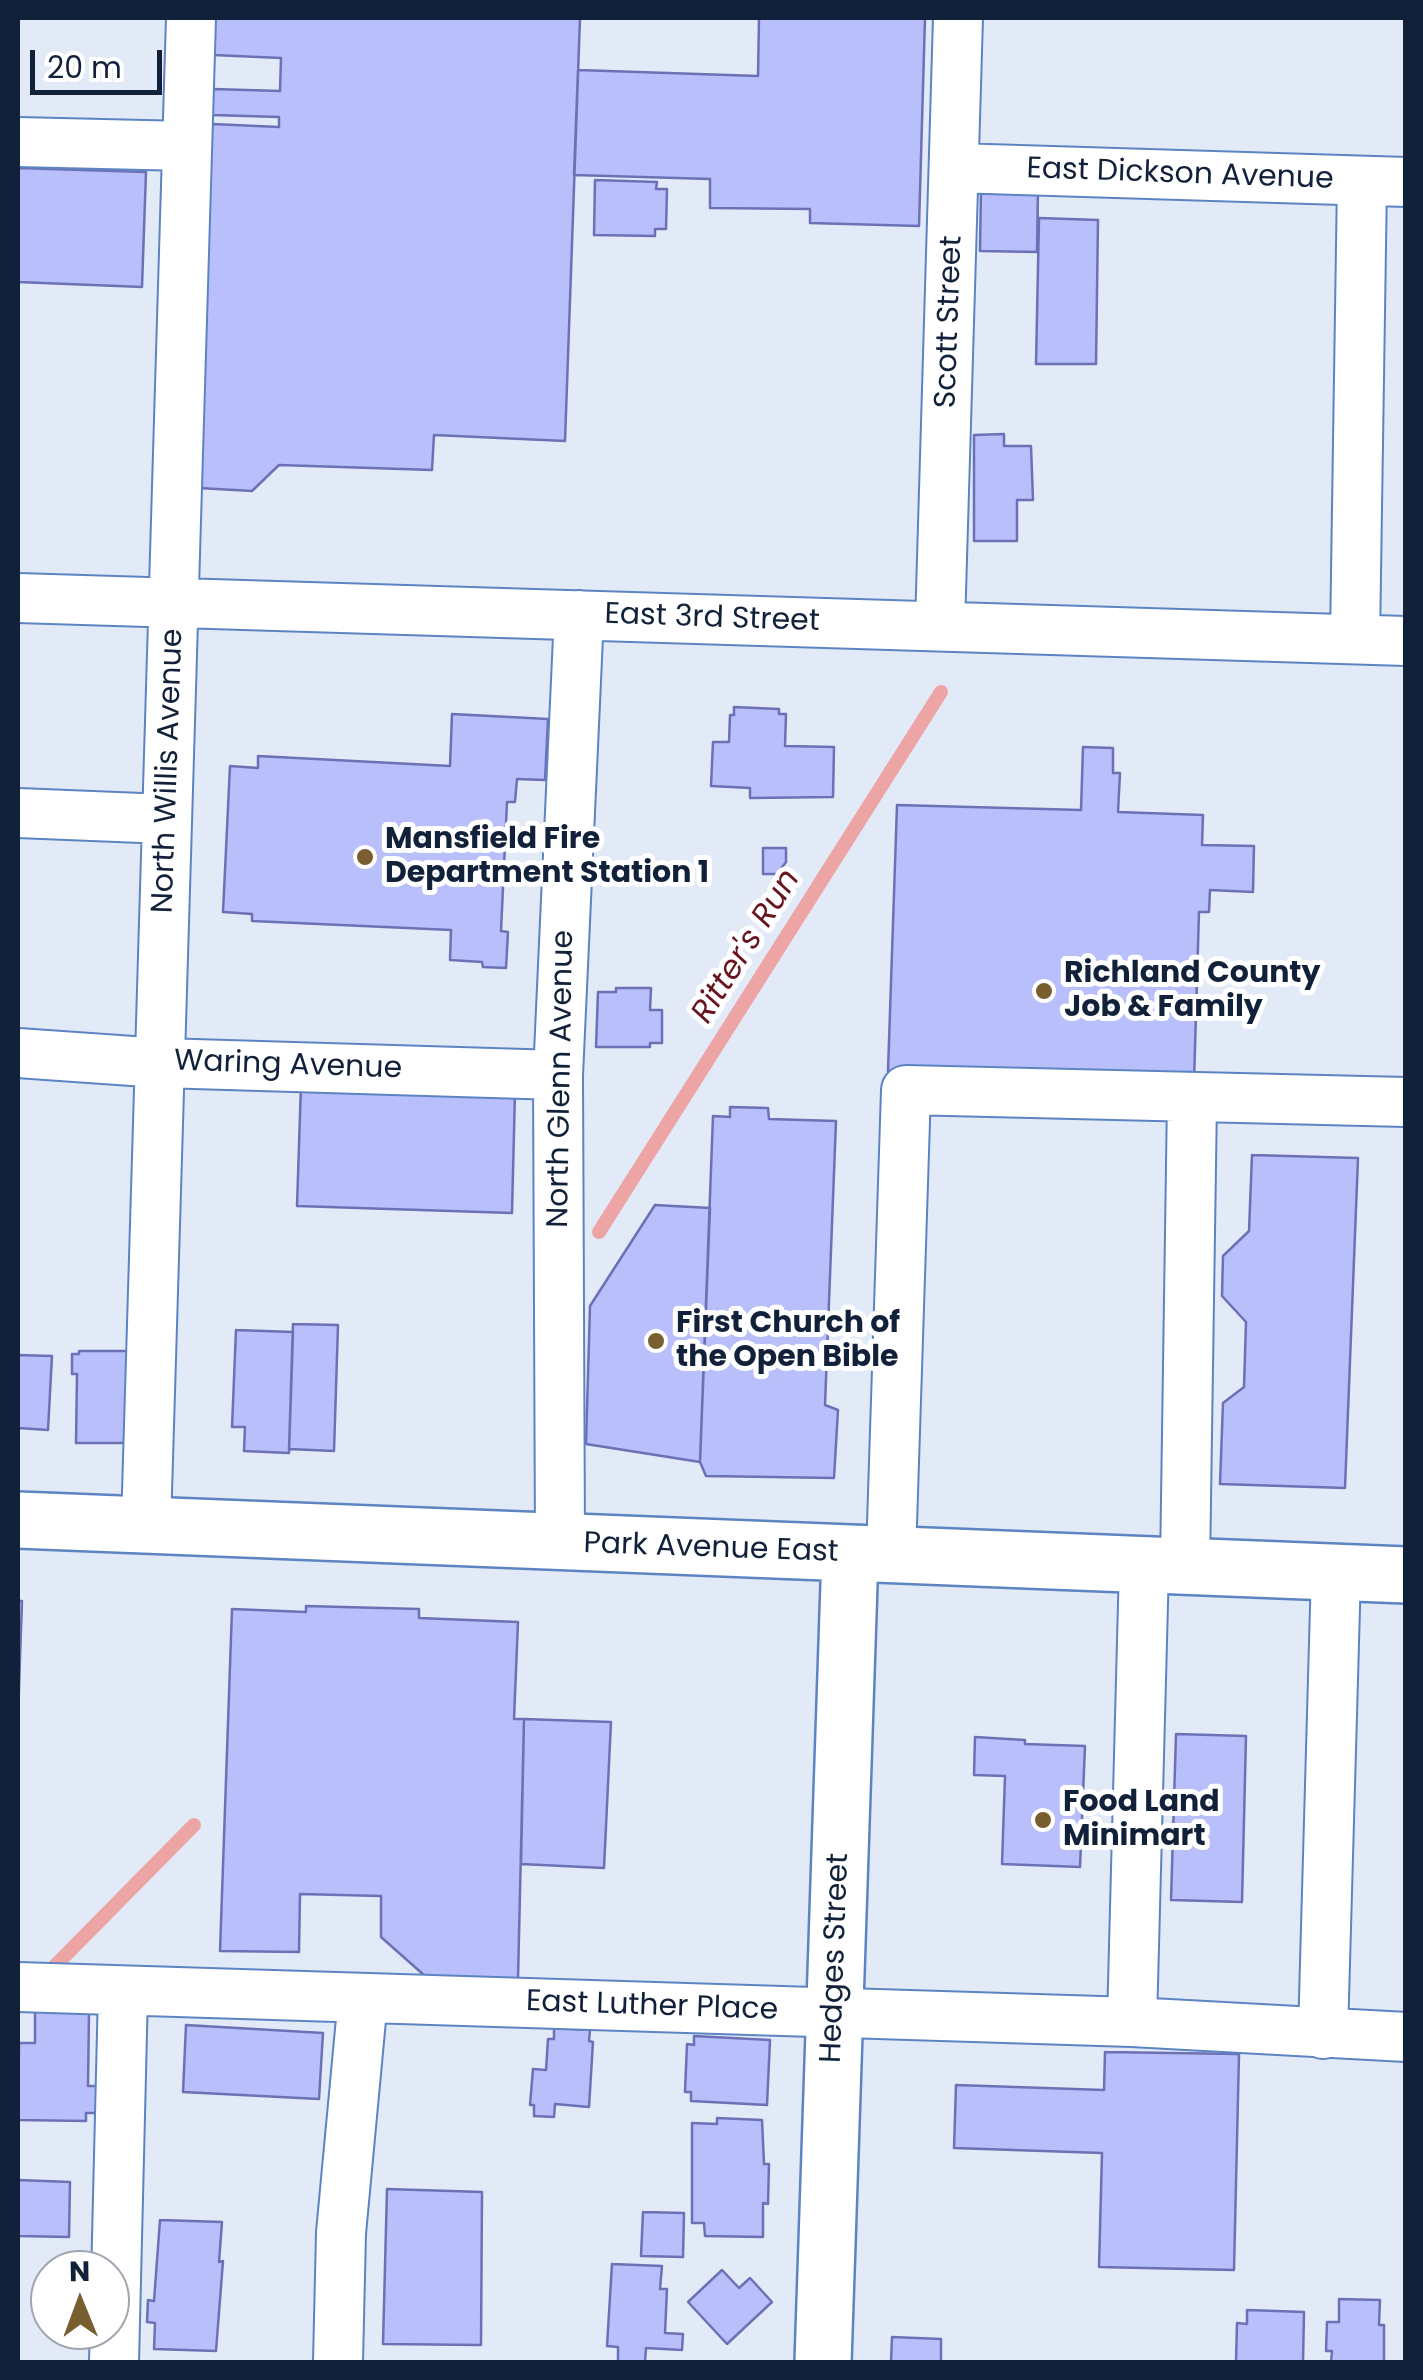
<!DOCTYPE html>
<html>
<head>
<meta charset="utf-8">
<style>
	body { margin:0 }
	#map { position:relative; width:1423px; height:2380px; overflow:hidden; background:#e2eaf8; font-family:Poppins,sans-serif }
	canvas { display:block }
	.frame { position:absolute; inset:0; border:20px solid #12213a; pointer-events:none }
	.north { position:absolute; left:30px; top:2250px; width:100px; height:100px; box-sizing:border-box; background:#fff; border:2px solid #a0a6b0; border-radius:50%; rotate:359deg; font-size:28px; font-weight:700; line-height:40px; text-align:center; color:#12213a }
	.north::after { content:''; display:block; margin:auto; width:35px; height:45px; background:#795e30; clip-path:polygon(50% 0,100% 100%,50% 72%,0 100%) }
	.scale { position:absolute; left:30px; top:50px; width:132px; height:45px; box-sizing:border-box; border:5px solid #12213a; border-top:0; padding-left:12px; font-size:30px; line-height:35px; white-space:nowrap; color:#12213a; -webkit-text-stroke:8px #fff; paint-order:stroke }
</style>
</head>
<body>
<div id="map">
<canvas width="1423" height="2380"></canvas>
<div class="frame"></div>
<div class="north">N</div>
<div class="scale">20 m</div>
</div>
<script>
const ctx = document.querySelector('canvas').getContext('2d');
ctx.lineJoin = 'round';
const toPath = rows => new Path2D(rows.map(r => 'M' + r).join(''));
function strokePath(path, color, width, dash) { ctx.strokeStyle = color; ctx.lineWidth = width; ctx.lineCap = dash ? 'butt' : 'round'; ctx.setLineDash(dash || []); ctx.stroke(path); }
function paint(path, color) { ctx.fillStyle = color; ctx.fill(path, 'evenodd'); }
function label(font, color, halo, rows, align = 'center') {
  ctx.font = font + ' Poppins,sans-serif'; ctx.lineWidth = 10; ctx.setLineDash([]); ctx.textBaseline = 'middle'; ctx.strokeStyle = halo; ctx.fillStyle = color; for (const [text, x, y, turn = 0] of rows) {
    ctx.save(); ctx.translate(x, y); ctx.rotate((+turn || 0) * Math.PI / 180); ctx.textAlign = isNaN(turn) ? turn : align; if (halo) ctx.strokeText(text, 0, 0); ctx.fillText(text, 0, 0); ctx.restore();
  }
}
strokePath(toPath([
	[599,1232,941,692],
	[46,1975,194,1825]
]), '#eda4a4', 14);
const building = toPath([
	[214,18,580,18,565,441,434,435,432,470,279,465,252,491,199,488,212,124,279,127,279,117,212,115,213,89,280,91,281,58,213,55,214,18],
	[759,18,925,18,919,226,810,223,810,209,710,208,710,179,574,175,578,70,758,76,759,18],
	[18,168,146,172,142,287,18,282,18,168],
	[595,180,657,182,656,189,667,189,666,229,655,229,655,236,594,235,595,180],
	[981,189,1038,189,1037,252,980,251,981,189],
	[1039,218,1098,220,1096,364,1036,364,1039,218],
	[1004,434,1004,446,1031,446,1033,500,1017,500,1017,541,974,541,974,435,1004,434],
	[734,707,779,709,779,714,786,714,785,746,834,747,833,797,750,798,750,788,711,786,713,742,729,742,730,715,734,715,734,707],
	[452,714,548,719,545,780,517,779,515,802,507,802,501,931,508,932,506,968,483,967,482,962,450,960,451,930,252,921,252,914,223,912,230,766,258,768,258,756,450,766,452,714],
	[1083,747,1113,748,1113,773,1120,773,1118,812,1203,815,1202,845,1254,846,1253,892,1210,890,1209,912,1199,912,1194,1081,888,1071,897,805,1081,810,1083,747],
	[763,848,786,848,786,862,777,874,763,874,763,848],
	[616,988,651,988,650,1010,662,1010,662,1043,650,1043,650,1047,596,1047,598,992,616,992,616,988],
	[301,1085,515,1092,512,1213,297,1206,301,1085],
	[730,1107,768,1108,769,1119,836,1121,825,1405,838,1410,834,1478,706,1476,700,1462,713,1116,730,1117,730,1107],
	[1252,1155,1358,1158,1345,1488,1220,1484,1223,1403,1244,1387,1246,1322,1222,1296,1223,1256,1249,1231,1252,1155],
	[655,1205,710,1208,700,1462,586,1444,590,1306,655,1205],
	[293,1324,338,1325,334,1451,289,1449,293,1324],
	[236,1330,293,1332,289,1453,244,1451,245,1427,232,1427,236,1330],
	[79,1351,128,1351,126,1443,76,1443,77,1374,72,1374,72,1354,79,1354,79,1351],
	[18,1355,52,1356,48,1430,18,1428,18,1355],
	[18,1601,22,1601,18,1717,18,1601],
	[306,1606,419,1609,419,1618,518,1622,514,1719,524,1719,518,1979,425,1976,381,1937,381,1896,300,1894,299,1952,220,1951,232,1609,306,1612,306,1606],
	[524,1719,611,1722,604,1868,521,1864,524,1719],
	[1176,1734,1246,1736,1242,1902,1171,1900,1176,1734],
	[975,1737,1025,1740,1025,1744,1085,1746,1080,1867,1002,1864,1005,1776,974,1775,975,1737],
	[35,2003,89,2012,88,2086,98,2086,98,2113,86,2113,86,2121,18,2120,19,2043,35,2043,35,2003],
	[186,2025,323,2033,319,2099,183,2092,186,2025],
	[554,2028,590,2030,589,2041,593,2042,589,2107,555,2104,554,2117,534,2116,534,2105,530,2105,533,2069,546,2070,548,2039,554,2039,554,2028],
	[694,2036,770,2040,767,2105,691,2101,691,2092,685,2092,687,2044,694,2045,694,2036],
	[1105,2052,1239,2054,1234,2270,1099,2267,1102,2153,954,2148,956,2085,1104,2090,1105,2052],
	[717,2118,762,2120,764,2164,769,2164,768,2204,763,2203,763,2237,705,2236,704,2223,692,2223,692,2123,717,2124,717,2118],
	[18,2180,70,2182,69,2237,18,2236,18,2180],
	[387,2189,482,2192,481,2345,383,2344,387,2189],
	[643,2212,684,2213,683,2257,641,2256,643,2212],
	[160,2220,222,2222,219,2262,223,2261,216,2351,154,2349,155,2323,147,2322,148,2300,154,2301,160,2220],
	[612,2264,662,2266,660,2289,667,2289,665,2333,683,2334,682,2350,646,2348,645,2362,618,2361,618,2347,607,2346,612,2264],
	[722,2270,739,2288,750,2278,772,2302,727,2344,688,2302,722,2270],
	[1339,2299,1380,2300,1379,2325,1384,2325,1384,2362,1331,2362,1332,2351,1326,2351,1327,2322,1339,2322,1339,2299],
	[1247,2310,1304,2312,1303,2362,1236,2362,1237,2323,1247,2324,1247,2310],
	[892,2337,941,2339,941,2362,891,2362,892,2337]
]);
paint(building, '#b8bffa');
strokePath(building, '#6c71b5', 2.5);
const minor = toPath([
	[18,142,186,146],
	[955,168,1406,182],
	[18,598,1406,641],
	[940,626,958,18],
	[1355,639,1362,181],
	[18,813,166,819],
	[18,1053,161,1063,558,1075],
	[146,1525,191,18],
	[560,1543,558,1075,579,615],
	[891,1555,906,1090,1406,1102],
	[1185,1567,1192,1099],
	[18,1987,1132,2022,1406,2037],
	[1132,2022,1144,1565],
	[1323,2034,1336,1572],
	[114,2362,123,1991],
	[338,2362,341,2233,363,1998]
]);
const major = toPath([
	[18,1520,1406,1575],
	[823,2362,850,1554]
]);
strokePath(minor, '#5d84c2', 52);
strokePath(major, '#5d84c2', 60);
strokePath(minor, '#fff', 48);
strokePath(major, '#fff', 55);
for (const [x, y, r, color] of [
	[365,857,10,"#795e30"],
	[1044,991,10,"#795e30"],
	[656,1341,10,"#795e30"],
	[1043,1820,10,"#795e30"]
]) { const dot = new Path2D(); dot.arc(x, y, r, 0, 2 * Math.PI); ctx.fillStyle = color; ctx.fill(dot); strokePath(dot, '#fff', 4); }
label('30px', '#12213a', '#fff', [
	["East Dickson Avenue",1180,175,2],
	["Scott Street",950,322,-88],
	["East 3rd Street",712,619,2],
	["North Willis Avenue",169,771,-88],
	["Waring Avenue",288,1066,2],
	["North Glenn Avenue",562,1079,-89],
	["Park Avenue East",711,1549,2],
	["Hedges Street",836,1958,-88],
	["East Luther Place",652,2007,2]
]);
label('bold 30px', '#12213a', '#fff', [
	["Mansfield Fire",385,840],
	["Department Station 1",385,874],
	["Richland County",1064,974],
	["Job & Family",1064,1008],
	["First Church of",676,1324],
	["the Open Bible",676,1358],
	["Food Land",1063,1803],
	["Minimart",1063,1837]
], 'left');
label('italic 32px', '#68141f', '#fff', [
	["Ritter's Run",747,947,-58]
]);
</script>
</body>
</html>
